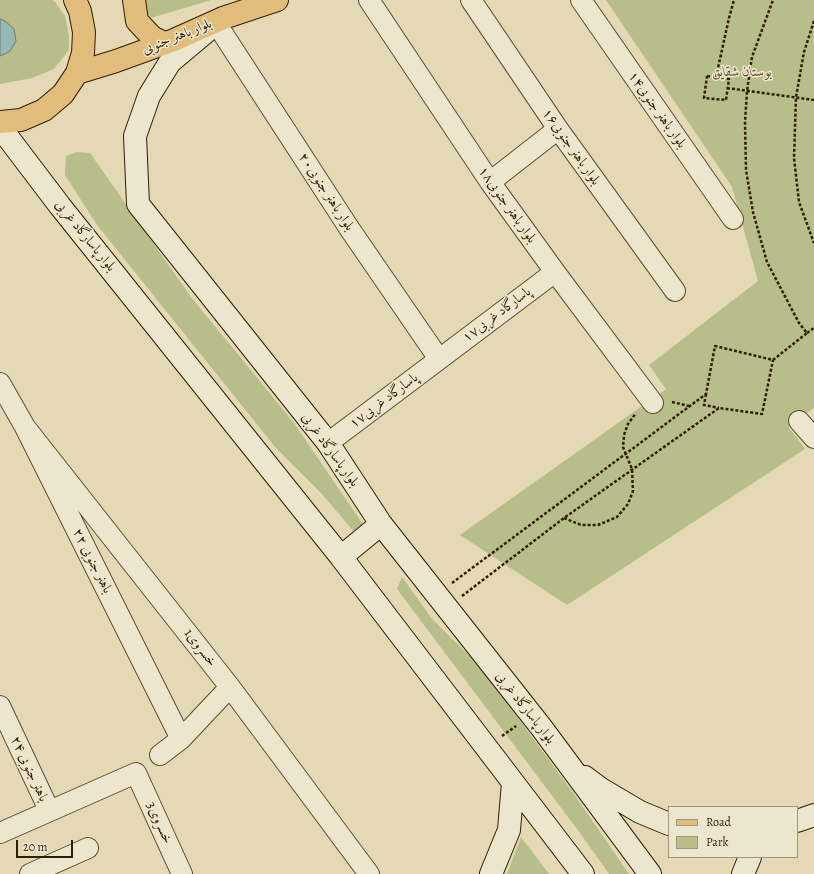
<!DOCTYPE html>
<html>
<head>
<meta charset="utf-8">
<style>
	body { margin:0 }
	#map { position:relative; width:814px; height:874px; overflow:hidden; background:#e4d9b4; font-family:Alegreya,serif }
	canvas { display:block }
	.legend { position:absolute; left:668px; top:806px; width:130px; height:52px; box-sizing:border-box; background:#ede6ce; border:1px solid #a1967d; margin:0; padding:5px 7px; list-style:none; font-size:12px; color:#301e03 }
	.legend li { display:flex; align-items:center; gap:8px; height:20px }
	.legend b { width:20px; border:1px solid #a1967d }
	.scale { position:absolute; left:16px; top:840px; width:57px; height:18px; box-sizing:border-box; border:2px solid #301e03; border-top:0; padding-left:5px; font-size:12px; line-height:14px; white-space:nowrap; color:#301e03; -webkit-text-stroke:3px #ede6ce; paint-order:stroke }
</style>
</head>
<body>
<div id="map">
<canvas width="814" height="874"></canvas>
<ul class="legend">
<li><b style="height:5px;background:#e2bc7a"></b>Road</li>
<li><b style="height:11px;background:#b7be8a"></b>Park</li>
</ul>
<div class="scale">20 m</div>
</div>
<script>
const ctx = document.querySelector('canvas').getContext('2d');
ctx.lineJoin = 'round';
function paint(path, color) { ctx.fillStyle = color; ctx.fill(path, 'evenodd'); }
const toPath = rows => new Path2D(rows.map(r => 'M' + r).join(''));
function strokePath(path, color, width, dash) { ctx.strokeStyle = color; ctx.lineWidth = width; ctx.lineCap = dash ? 'butt' : 'round'; ctx.setLineDash(dash || []); ctx.stroke(path); }
function label(font, color, halo, rows, align = 'center') {
  ctx.font = font + ' Alegreya,Amiri,serif'; ctx.lineWidth = 3; ctx.setLineDash([]); ctx.textBaseline = 'middle'; ctx.strokeStyle = halo; ctx.fillStyle = color; for (const [text, x, y, turn = 0] of rows) {
    ctx.save(); ctx.translate(x, y); ctx.rotate((+turn || 0) * Math.PI / 180); ctx.textAlign = isNaN(turn) ? turn : align; if (halo) ctx.strokeText(text, 0, 0); ctx.fillText(text, 0, 0); ctx.restore();
  }
}
paint(toPath([
	[0,0,52,0,55,2,65,16,69,36,69,50,54,69,32,78,0,84],
	[146,0,211,0,151,18,144,10,140,4],
	[606,0,814,0,814,408,788,426,805,449,567,605,460,535,666,389,649,365,758,281,732,187],
	[77,152,90,153,191,297,294,423,366,529,357,535,321,493,276,448,97,225,65,175,66,156],
	[402,577,433,620,480,666,574,794,629,874,609,874,580,833,397,589],
	[521,837,549,874,507,874]
]), '#b7be8a');
const water = toPath([
	[0,19,5,21,14,29,16,41,10,51,5,54,0,56,0,19]
]);
paint(water, '#97b9b5');
strokePath(water, '#6e7b6e', 1);
const street = toPath([
	[369,0,490,182,555,272,653,403],
	[471,0,558,129,675,291],
	[581,0,733,219],
	[216,23,349,228,439,359],
	[490,182,558,129],
	[0,383,25,427,181,739],
	[799,421,814,438],
	[25,427,230,687,369,874],
	[328,443,555,272],
	[0,706,49,810],
	[160,755,181,739,230,687],
	[0,833,136,773,182,874],
	[30,874,88,848]
]);
const secondary = toPath([
	[214,25,170,62,149,96,135,136,138,204,328,443,381,524,541,727,650,874],
	[0,127,60,206,341,557,583,874],
	[341,557,381,524],
	[585,777,601,789,640,812,669,824],
	[797,821,814,815],
	[491,874,509,830,513,783],
	[743,874,750,857]
]);
const primary = toPath([
	[134,0,137,21,152,37,164,43],
	[77,73,116,61,174,40,223,18,277,0],
	[0,122,21,120,44,110,63,94,77,73,83,53,84,32,80,11,75,0]
]);
strokePath(street, '#5d4d2f', 22);
strokePath(secondary, '#301e03', 24);
strokePath(primary, '#301e03', 24);
strokePath(toPath([
	[814,21,804,52,796,97,794,158,799,202,814,243],
	[707,76,729,79,726,100,704,98,707,76],
	[716,77,729,18,734,0],
	[727,88,814,100],
	[807,333,814,328],
	[706,394,704,405,719,408],
	[672,402,689,406],
	[564,518,581,525,598,525,617,517,628,504,633,491,632,469,623,447,624,435,628,424,636,413],
	[452,583,706,394,715,346,773,360,807,333,799,323,767,262,753,212,746,170,745,122,747,91,752,57,773,0],
	[462,596,564,518,719,408,762,414,773,360],
	[502,736,516,726]
]), '#301e03', 2.5, [3, 2]);
strokePath(street, '#ede6ce', 20);
strokePath(secondary, '#ede6ce', 22);
strokePath(primary, '#e2bc7a', 22);
label('14px', '#301e03', '#ede6ce', [
	["بلوار باهنر جنوبی",177,37,-22],
	["بلوار باهنر جنوبی۱۴",657,110,55],
	["بلوار باهنر جنوبی۱۶",571,147,55],
	["بلوار باهنر جنوبی۲۰",326,192,57],
	["۱۸بلوار باهنر جنوبی",507,205,55],
	["بلوار پاسارگاد غربی",85,236,51],
	["۱۷پاسارگاد غربی",497,315,-37],
	["پاسارگاد غربی۱۷",384,401,-37],
	["بلوار پاسارگاد غربی",330,450,54],
	["۲۲ باهنر جنوبی",92,561,63],
	["خسروى1",200,648,52],
	["بلوار پاسارگاد غربی",525,708,52],
	["۲۴ باهنر جنوبی",29,769,65],
	["3خسروى",159,823,65]
]);
label('italic 14px', '#584e2c', '#ede6ce', [
	["بوستان شقایق",742,73]
]);
</script>
</body>
</html>
